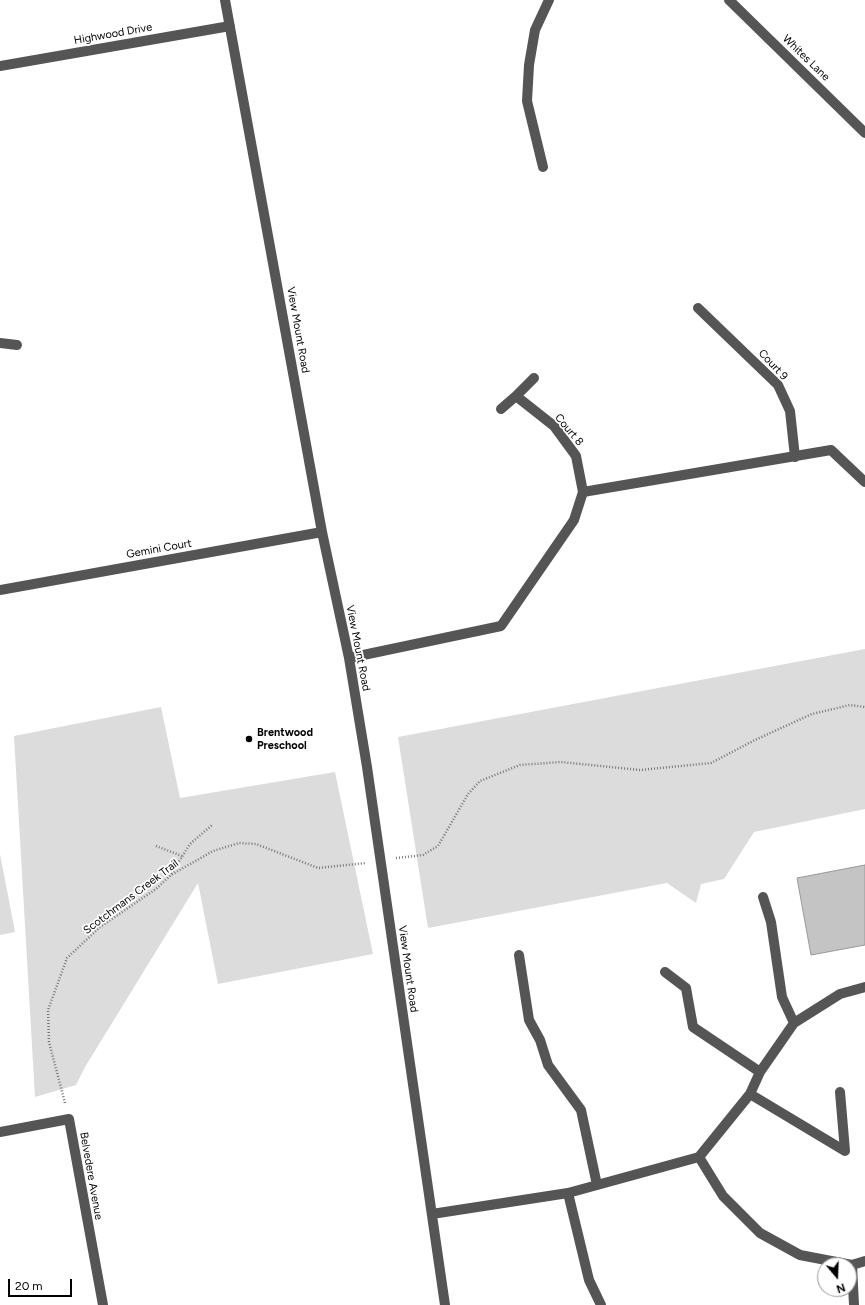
<!DOCTYPE html>
<html>
<head>
<meta charset="utf-8">
<style>
	body { margin:0 }
	#map { position:relative; width:865px; height:1305px; overflow:hidden; background:#fff; font-family:Figtree,sans-serif }
	canvas { display:block }
	.north { position:absolute; left:817px; top:1257px; width:40px; height:40px; box-sizing:border-box; background:#fff; border:1px solid #999; border-radius:50%; rotate:161deg; font-size:11px; font-weight:700; line-height:16px; text-align:center; color:#000 }
	.north::after { content:''; display:block; margin:auto; width:14px; height:18px; background:#000; clip-path:polygon(50% 0,100% 100%,50% 72%,0 100%) }
	.scale { position:absolute; left:8px; top:1279px; width:64px; height:18px; box-sizing:border-box; border:2px solid #000; border-top:0; padding-left:5px; font-size:12px; line-height:14px; white-space:nowrap; color:#000; -webkit-text-stroke:3px #fff; paint-order:stroke }
</style>
</head>
<body>
<div id="map">
<canvas width="865" height="1305"></canvas>
<div class="north">N</div>
<div class="scale">20 m</div>
</div>
<script>
const ctx = document.querySelector('canvas').getContext('2d');
ctx.lineJoin = 'round';
function paint(path, color) { ctx.fillStyle = color; ctx.fill(path, 'evenodd'); }
const toPath = rows => new Path2D(rows.map(r => 'M' + r).join(''));
function strokePath(path, color, width, dash) { ctx.strokeStyle = color; ctx.lineWidth = width; ctx.lineCap = dash ? 'butt' : 'round'; ctx.setLineDash(dash || []); ctx.stroke(path); }
function label(font, color, halo, rows, align = 'center') {
  ctx.font = font + ' Figtree,sans-serif'; ctx.lineWidth = 3.5; ctx.setLineDash([]); ctx.textBaseline = 'middle'; ctx.strokeStyle = halo; ctx.fillStyle = color; for (const [text, x, y, turn = 0] of rows) {
    ctx.save(); ctx.translate(x, y); ctx.rotate((+turn || 0) * Math.PI / 180); ctx.textAlign = isNaN(turn) ? turn : align; if (halo) ctx.strokeText(text, 0, 0); ctx.fillText(text, 0, 0); ctx.restore();
  }
}
paint(toPath([
	[865,649,865,809,754,832,724,879,701,884,696,903,667,883,428,928,398,737],
	[161,707,180,798,335,772,373,954,218,984,198,883,85,1067,76,1085,35,1097,14,736],
	[0,854,15,932,0,935]
]), '#dcdcdc');
const building = toPath([
	[865,865,865,945,811,955,797,878,865,865]
]);
paint(building, '#c4c4c4');
strokePath(building, '#999', 1);
strokePath(toPath([
	[156,846,182,856],
	[396,858,423,855,438,846,468,794,480,781,520,765,561,762,640,770,711,763,755,740,812,714,850,705,865,707],
	[171,874,190,844,212,825],
	[65,1103,49,1042,48,1010,67,958,100,927,156,889,171,875,213,851,239,843,256,844,318,868,366,863]
]), '#777', 2.5, [1, 2]);
strokePath(toPath([
	[225,0,322,532,349,658,367,767,445,1305],
	[729,0,865,133],
	[0,66,230,26],
	[543,167,527,101,529,65,535,30,549,0],
	[698,308,778,385,790,411,795,457],
	[0,343,17,345],
	[534,378,516,396,554,426,576,456,583,492],
	[501,409,516,396],
	[0,590,322,532],
	[349,658,501,626,574,520,583,492,831,450,865,482],
	[763,897,771,922,782,997,794,1023],
	[519,955,529,1020,540,1040,548,1065,581,1110,597,1185],
	[665,972,686,988,693,1027,760,1072],
	[750,1094,845,1151,840,1092],
	[0,1132,69,1119,103,1305],
	[699,1157,723,1196,760,1233,800,1255,852,1265,865,1261],
	[568,1193,589,1280,601,1305],
	[432,1214,568,1193,699,1157,750,1094,760,1072,794,1023,840,994,865,987],
	[852,1265,854,1305]
]), '#555', 10);
for (const [x, y, r, color] of [
	[249,739,4,"#000"]
]) { const dot = new Path2D(); dot.arc(x, y, r, 0, 2 * Math.PI); ctx.fillStyle = color; ctx.fill(dot); strokePath(dot, '#fff', 1.5); }
label('11px', '#000', '#fff', [
	["Highwood Drive",113,34,-10],
	["Whites Lane",806,58,44],
	["View Mount Road",298,330,80],
	["Court 9",773,365,47],
	["Court 8",569,430,50],
	["Gemini Court",159,549,-10],
	["View Mount Road",358,648,79],
	["Scotchmans Creek Trail",131,897,-37],
	["View Mount Road",408,969,82],
	["Belvedere Avenue",91,1176,80]
]);
label('bold 11px', '#000', '#fff', [
	["Brentwood",257,733],
	["Preschool",257,746]
], 'left');
</script>
</body>
</html>
